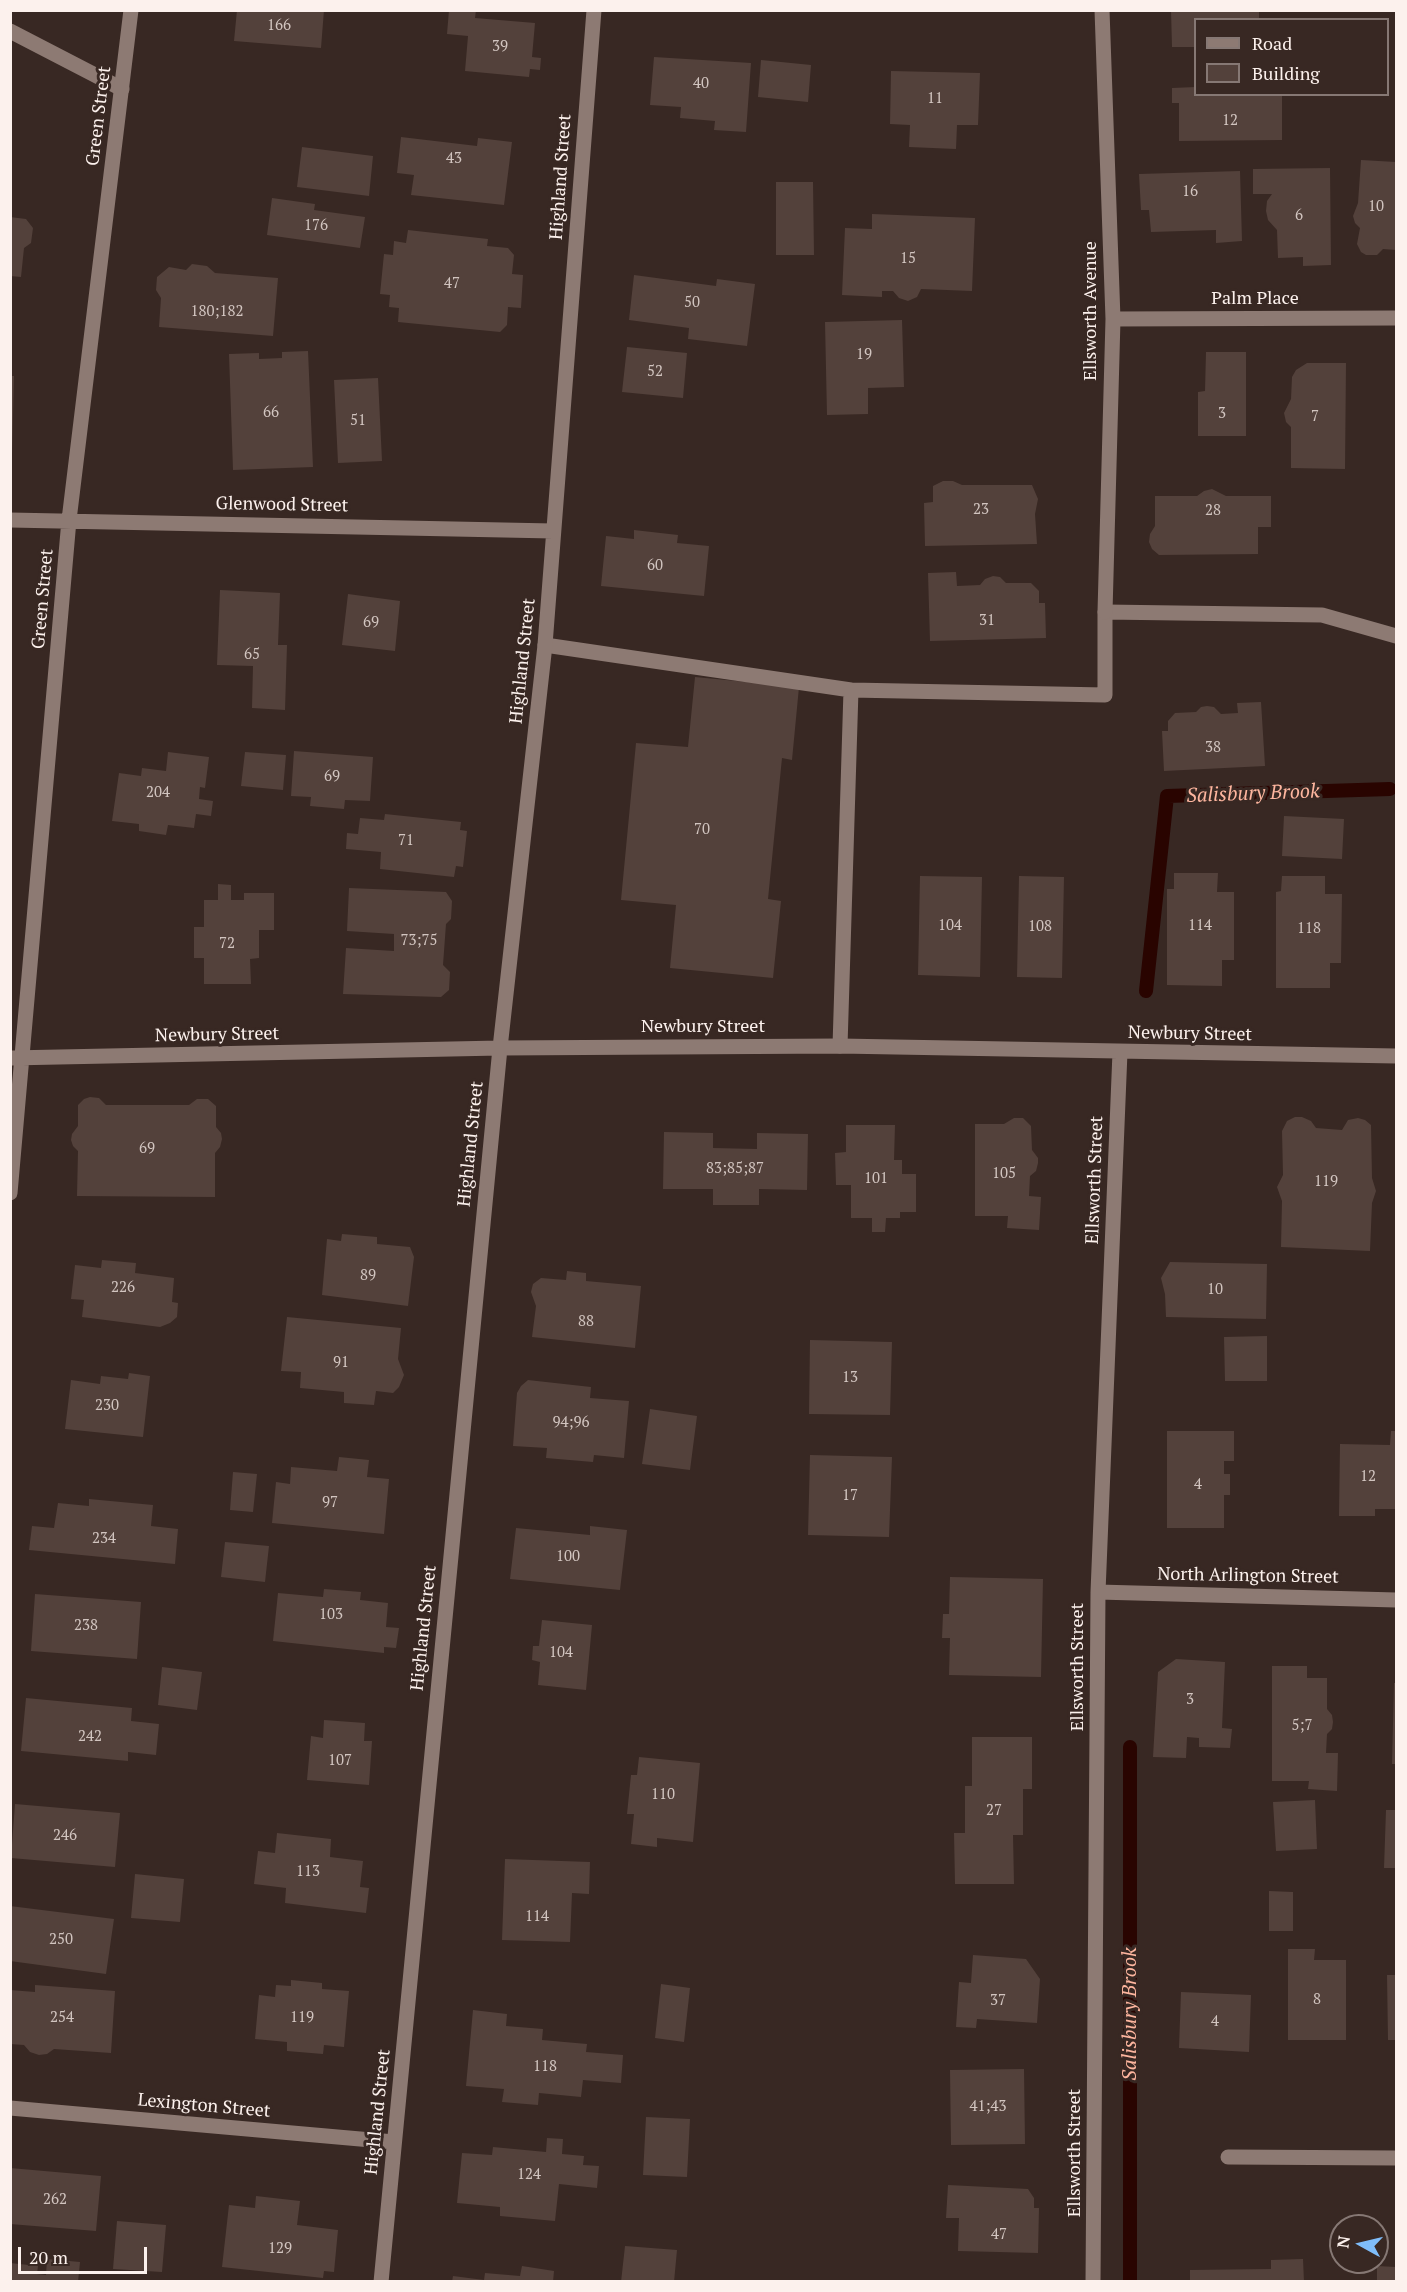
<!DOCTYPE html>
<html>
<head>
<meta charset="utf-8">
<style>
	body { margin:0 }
	#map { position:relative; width:1407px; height:2292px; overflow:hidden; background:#382823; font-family:"PT Serif",serif }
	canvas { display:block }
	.frame { position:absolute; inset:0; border:12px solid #fcf1ed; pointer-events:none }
	.legend { position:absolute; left:1194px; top:18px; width:195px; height:78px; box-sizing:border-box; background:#382823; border:2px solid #867874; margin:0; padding:8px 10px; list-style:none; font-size:18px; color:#fcf1ed }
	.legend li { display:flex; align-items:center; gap:12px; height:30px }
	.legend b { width:30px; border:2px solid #867874 }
	.north { position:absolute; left:1329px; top:2214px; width:60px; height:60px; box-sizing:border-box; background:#382823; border:2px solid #867874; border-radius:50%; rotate:278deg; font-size:16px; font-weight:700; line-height:24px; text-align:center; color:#fcf1ed }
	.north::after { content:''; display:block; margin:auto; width:21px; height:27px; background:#7fbdfa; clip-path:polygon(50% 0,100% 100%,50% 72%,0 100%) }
	.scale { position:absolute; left:18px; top:2247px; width:129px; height:27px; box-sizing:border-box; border:3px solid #fcf1ed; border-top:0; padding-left:8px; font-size:18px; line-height:21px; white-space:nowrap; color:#fcf1ed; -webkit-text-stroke:4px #382823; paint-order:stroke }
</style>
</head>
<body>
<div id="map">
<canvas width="1407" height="2292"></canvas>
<div class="frame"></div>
<ul class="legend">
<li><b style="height:8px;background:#8d7a73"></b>Road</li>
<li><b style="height:16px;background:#53413b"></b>Building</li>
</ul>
<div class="north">N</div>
<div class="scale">20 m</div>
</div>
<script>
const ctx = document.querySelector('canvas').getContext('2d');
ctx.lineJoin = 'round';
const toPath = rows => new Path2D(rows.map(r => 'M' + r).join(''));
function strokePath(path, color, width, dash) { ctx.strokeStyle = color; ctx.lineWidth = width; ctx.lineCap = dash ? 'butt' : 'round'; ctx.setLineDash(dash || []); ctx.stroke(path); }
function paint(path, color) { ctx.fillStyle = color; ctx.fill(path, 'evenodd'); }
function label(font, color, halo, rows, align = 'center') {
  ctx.font = font + ' "PT Serif",serif'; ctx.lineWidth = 6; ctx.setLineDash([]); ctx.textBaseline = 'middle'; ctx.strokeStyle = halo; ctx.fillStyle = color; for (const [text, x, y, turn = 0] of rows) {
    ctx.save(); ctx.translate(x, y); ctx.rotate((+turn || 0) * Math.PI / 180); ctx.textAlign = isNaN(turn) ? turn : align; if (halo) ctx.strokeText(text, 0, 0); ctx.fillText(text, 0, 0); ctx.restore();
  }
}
strokePath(toPath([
	[1146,991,1167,796,1390,789],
	[1130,2282,1130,1747]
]), '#290400', 14);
paint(toPath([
	[237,10,324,10,321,48,234,41],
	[449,10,476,10,475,18,535,23,532,57,541,58,540,70,530,69,529,77,465,71,468,36,447,34],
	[1171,10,1259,10,1259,20,1196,20,1196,47,1172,47],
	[654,57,751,63,746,132,714,130,715,121,680,118,681,107,650,105],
	[761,60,811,65,808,102,758,97],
	[891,71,980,73,978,125,957,125,956,149,909,147,910,125,890,124],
	[1196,87,1196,94,1282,94,1282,140,1179,141,1179,103,1172,103,1172,88],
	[401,137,477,146,478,138,512,142,504,205,411,195,414,175,397,173],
	[302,147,373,156,369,196,297,187],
	[1361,160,1396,162,1396,250,1383,249,1377,255,1366,255,1361,252,1357,244,1360,228,1355,223,1353,216,1358,203],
	[1330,168,1331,265,1303,266,1303,257,1278,258,1277,230,1268,220,1266,211,1267,201,1272,194,1253,194,1253,169],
	[1240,171,1242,241,1216,243,1216,230,1151,232,1149,210,1141,210,1139,174],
	[776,182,813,182,814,255,776,255],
	[272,198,315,204,314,210,365,217,360,248,267,235],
	[872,214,975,218,972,291,921,289,917,297,908,301,899,298,893,291,882,291,882,297,842,295,845,228,872,229],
	[10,217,26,219,33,228,31,243,24,248,21,277,10,276],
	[408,230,488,239,487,246,508,248,514,255,512,274,523,275,521,308,508,307,507,325,500,332,398,322,399,308,389,307,390,295,380,294,384,254,393,255,394,241,406,243],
	[192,264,207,266,215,273,278,278,273,336,159,327,161,298,156,290,157,277,169,267,186,270],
	[634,275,716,286,717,279,755,284,747,346,688,339,689,328,629,320],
	[902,320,904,387,868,388,868,414,827,415,825,322],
	[627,347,687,353,683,398,622,392],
	[308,351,313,467,233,470,229,354,259,353,259,359,282,358,282,352],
	[1206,352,1246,352,1246,436,1198,436,1198,392,1205,391],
	[1307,363,1346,363,1345,469,1291,468,1291,427,1286,422,1284,413,1291,399,1292,377,1296,370],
	[10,376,14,376,12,455,10,455],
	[378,378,382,461,338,463,334,380],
	[943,481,953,481,962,485,1032,485,1038,499,1035,514,1037,544,925,546,924,503,933,502,933,486],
	[1212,489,1226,496,1271,496,1271,527,1258,527,1258,554,1159,555,1152,549,1149,542,1150,534,1155,526,1155,496,1197,496,1204,491],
	[634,530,678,535,677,543,709,546,704,596,601,586,606,536,634,539],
	[956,572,957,586,980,585,985,579,993,576,1000,577,1006,583,1031,583,1039,591,1039,603,1045,603,1046,638,930,641,928,573],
	[220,590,280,593,278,645,287,645,285,710,252,708,253,666,217,665],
	[348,594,400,601,395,651,342,645],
	[695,677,799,687,792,760,782,758,768,899,781,901,773,978,670,968,676,905,621,900,636,743,688,747],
	[1261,702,1265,766,1164,771,1162,731,1168,731,1168,721,1175,713,1196,712,1201,707,1207,706,1214,707,1221,714,1238,713,1237,703],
	[294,751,373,757,370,801,345,800,344,809,310,806,311,797,291,796],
	[168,752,209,757,205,788,200,787,199,799,213,801,211,816,196,814,194,828,168,825,166,835,139,831,139,824,112,821,119,773,141,776,142,768,166,771],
	[245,752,286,755,283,790,241,786],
	[385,814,461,822,460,830,467,831,463,867,456,866,454,877,380,869,381,852,346,849,347,833,358,834,360,818,384,820],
	[1284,816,1344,819,1342,859,1282,856],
	[1174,873,1218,873,1217,892,1234,892,1234,960,1222,960,1222,986,1167,985,1167,889,1174,889],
	[920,876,982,877,980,977,918,975],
	[1019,876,1064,877,1062,978,1017,977],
	[1282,876,1325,876,1325,894,1342,894,1341,963,1330,963,1330,988,1276,988,1276,892,1281,891],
	[218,884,231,885,231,900,244,900,244,893,274,893,274,930,259,930,259,958,250,959,251,984,204,984,204,958,194,958,194,927,204,927,204,900,218,900],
	[349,888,446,892,452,901,451,919,446,924,443,965,450,972,449,990,441,997,343,994,346,948,394,951,394,934,347,931],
	[90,1097,99,1098,106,1105,189,1105,197,1099,208,1099,216,1106,216,1127,221,1133,222,1139,220,1147,215,1153,215,1197,77,1196,78,1151,73,1146,71,1140,72,1134,78,1126,78,1105,84,1099],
	[1295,1117,1302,1117,1311,1121,1316,1128,1342,1130,1348,1120,1358,1118,1365,1120,1371,1125,1372,1178,1376,1191,1372,1203,1370,1251,1281,1247,1282,1201,1277,1187,1283,1175,1282,1131,1287,1121],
	[1014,1118,1023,1118,1031,1126,1032,1150,1038,1158,1038,1163,1036,1171,1030,1176,1029,1196,1041,1197,1039,1230,1007,1228,1008,1216,975,1216,975,1124,1004,1124],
	[846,1125,895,1125,894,1160,902,1160,902,1174,916,1174,916,1212,900,1212,900,1218,886,1218,885,1232,872,1232,872,1218,851,1218,851,1185,836,1185,835,1153,846,1152],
	[664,1132,713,1133,713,1148,757,1149,757,1133,808,1134,807,1190,759,1189,759,1205,713,1205,713,1189,663,1189],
	[342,1234,377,1237,377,1244,410,1247,414,1257,408,1306,322,1295,327,1239,341,1241],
	[102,1260,136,1263,135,1273,174,1278,172,1302,178,1303,177,1317,170,1323,160,1327,82,1317,84,1300,71,1299,75,1265,101,1268],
	[1170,1262,1267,1264,1266,1319,1166,1317,1165,1294,1161,1278],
	[567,1271,586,1273,586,1281,641,1286,635,1348,532,1337,536,1306,531,1292,533,1284,541,1278,566,1280],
	[287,1317,401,1328,398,1359,404,1375,399,1387,393,1393,376,1391,374,1405,344,1403,344,1392,300,1388,301,1372,281,1371],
	[1267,1336,1267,1381,1225,1381,1224,1337],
	[810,1340,892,1342,890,1415,809,1414],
	[129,1373,150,1376,143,1437,65,1429,71,1380,100,1384,101,1376,128,1379],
	[528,1380,591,1387,590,1398,629,1401,624,1458,594,1455,593,1462,546,1458,547,1448,513,1446,517,1393,521,1386],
	[650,1409,697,1416,690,1470,642,1464],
	[1167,1431,1234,1431,1234,1461,1224,1461,1224,1474,1230,1474,1230,1495,1224,1495,1224,1528,1167,1528],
	[1391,1431,1396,1431,1396,1509,1375,1509,1375,1516,1339,1516,1340,1444,1390,1445],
	[810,1455,892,1457,889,1537,808,1535],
	[339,1457,369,1460,367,1477,389,1479,384,1534,272,1523,276,1482,290,1484,291,1467,337,1471],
	[233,1472,257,1474,253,1512,230,1510],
	[89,1499,153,1505,151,1526,178,1529,175,1564,29,1550,32,1526,54,1528,58,1503,89,1506],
	[590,1526,627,1530,620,1590,510,1579,516,1528,590,1535],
	[225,1542,269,1546,265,1582,221,1577],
	[950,1577,1043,1579,1041,1677,949,1675,950,1638,942,1638,943,1614,949,1614],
	[324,1589,361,1592,360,1600,388,1603,386,1627,399,1628,396,1648,384,1647,384,1653,273,1641,278,1593,323,1597],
	[35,1594,141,1602,137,1659,31,1651],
	[542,1620,592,1625,586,1690,538,1685,540,1662,532,1660,533,1646,539,1646],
	[1176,1659,1225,1662,1222,1728,1232,1729,1230,1748,1199,1747,1199,1738,1187,1737,1186,1758,1153,1757,1158,1672],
	[1272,1666,1307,1666,1307,1678,1327,1678,1327,1709,1332,1715,1333,1722,1332,1729,1327,1734,1326,1753,1338,1753,1337,1791,1308,1789,1309,1781,1272,1781],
	[162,1667,202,1672,197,1710,158,1705],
	[1394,1683,1396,1683,1396,1764,1392,1764],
	[26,1698,132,1708,131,1721,159,1724,156,1755,128,1752,128,1761,21,1751],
	[324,1720,365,1723,364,1741,372,1741,369,1785,307,1780,311,1736,323,1738],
	[972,1737,1032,1737,1032,1789,1023,1789,1023,1835,1013,1835,1014,1884,955,1884,954,1833,965,1833,965,1786,972,1786],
	[639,1757,700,1763,693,1842,657,1838,657,1847,631,1844,634,1814,627,1814,631,1775,637,1775],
	[1315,1800,1317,1849,1276,1851,1273,1802],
	[15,1804,120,1813,115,1867,11,1858],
	[1386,1810,1396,1810,1396,1868,1384,1868],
	[277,1833,331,1839,330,1857,363,1861,360,1887,369,1888,366,1913,285,1903,286,1888,254,1884,258,1851,275,1853],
	[505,1859,590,1862,589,1894,572,1893,570,1942,502,1940],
	[135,1874,184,1879,180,1922,131,1918],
	[1269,1891,1293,1892,1293,1931,1269,1931],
	[10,1906,114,1919,106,1974,10,1961],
	[1288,1949,1315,1949,1314,1960,1346,1960,1346,2040,1288,2040],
	[973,1955,1026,1959,1040,1979,1037,2023,977,2019,976,2028,956,2027,959,1982,971,1983],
	[1387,1975,1396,1975,1396,2040,1388,2040],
	[291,1980,322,1983,322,1989,349,1991,344,2047,324,2045,323,2054,287,2051,287,2042,255,2039,259,1995,275,1997,276,1985,291,1986],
	[661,1984,690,1988,684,2042,655,2038],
	[35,1985,115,1991,111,2053,54,2049,47,2054,39,2055,30,2052,24,2045,10,2044,10,1990,35,1992],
	[1181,1992,1251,1995,1249,2052,1179,2048],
	[473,2010,507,2014,506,2026,543,2029,542,2040,587,2044,586,2052,623,2055,621,2083,583,2080,581,2097,539,2093,538,2105,502,2102,504,2089,466,2086],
	[1024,2069,1025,2144,951,2145,950,2070],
	[646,2117,690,2119,687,2177,643,2175],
	[547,2138,563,2139,562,2154,584,2156,583,2165,599,2166,597,2188,559,2184,555,2221,500,2216,500,2207,457,2203,462,2153,492,2155,493,2147,546,2152],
	[10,2168,101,2176,96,2231,10,2224],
	[948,2185,1028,2189,1034,2198,1034,2208,1039,2208,1038,2253,958,2251,959,2218,946,2218],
	[256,2196,300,2201,297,2225,338,2230,334,2272,324,2271,323,2278,222,2267,229,2205,255,2208],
	[117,2221,166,2225,162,2272,113,2269],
	[625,2246,677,2250,674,2282,621,2282],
	[47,2259,80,2262,78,2282,10,2282,10,2263,38,2266,37,2274,46,2275],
	[1303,2259,1304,2282,1190,2282,1190,2270,1271,2269,1271,2260],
	[522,2266,554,2271,553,2282,452,2282,453,2276,484,2280,485,2273,520,2276],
	[1377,2266,1396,2267,1396,2282,1377,2282]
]), '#53413b');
strokePath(toPath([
	[10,31,122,89],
	[545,645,851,690],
	[840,1046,851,690,1105,695,1105,612,1322,615,1396,636]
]), '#8d7a73', 15);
strokePath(toPath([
	[1102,10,1113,319,1105,612],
	[1113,319,1396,318],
	[10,520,553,531],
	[10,1058,500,1048,840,1046,1396,1056],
	[10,1193,69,520,131,10],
	[1098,1592,1396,1600],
	[10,2108,394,2142],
	[1228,2157,1396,2158],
	[381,2282,500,1048,545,645,594,10],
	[1093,2282,1098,1592,1120,1052]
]), '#8d7a73', 15);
label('15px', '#d2c5c0', null, [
	["166",279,26],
	["39",500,47],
	["40",701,84],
	["11",935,99],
	["12",1230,121],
	["43",454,159],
	["16",1190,192],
	["10",1376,207],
	["6",1299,216],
	["176",316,226],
	["15",908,259],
	["47",452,284],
	["50",692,303],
	["180;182",217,312],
	["19",864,355],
	["52",655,372],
	["66",271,413],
	["3",1222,414],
	["7",1315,417],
	["51",358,421],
	["23",981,510],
	["28",1213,511],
	["60",655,566],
	["31",987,621],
	["69",371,623],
	["65",252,655],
	["38",1213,748],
	["69",332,777],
	["204",158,793],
	["70",702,830],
	["71",406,841],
	["104",950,926],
	["114",1200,926],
	["108",1040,927],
	["118",1309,929],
	["73;75",419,941],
	["72",227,944],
	["69",147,1149],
	["83;85;87",735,1169],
	["105",1004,1174],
	["101",876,1179],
	["119",1326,1182],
	["89",368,1276],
	["226",123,1288],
	["10",1215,1290],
	["88",586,1322],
	["91",341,1363],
	["13",850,1378],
	["230",107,1406],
	["94;96",571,1423],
	["12",1368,1477],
	["4",1198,1485],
	["17",850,1496],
	["97",330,1503],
	["234",104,1539],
	["100",568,1557],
	["103",331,1615],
	["238",86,1626],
	["104",561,1653],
	["3",1190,1700],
	["5;7",1302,1726],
	["242",90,1737],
	["107",340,1761],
	["110",663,1795],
	["27",994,1811],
	["246",65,1836],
	["113",308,1872],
	["114",537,1917],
	["250",61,1940],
	["8",1317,2000],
	["37",998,2001],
	["254",62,2018],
	["119",302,2018],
	["4",1215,2022],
	["118",545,2067],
	["41;43",988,2107],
	["124",529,2175],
	["262",55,2200],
	["47",999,2235],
	["129",280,2249]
]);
label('18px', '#fcf1ed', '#382823', [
	["Green Street",99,116,-83],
	["Highland Street",561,177,-86],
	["Palm Place",1255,299],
	["Ellsworth Avenue",1091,311,-90],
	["Glenwood Street",282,505,1],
	["Green Street",43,599,-85],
	["Highland Street",523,661,-84],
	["Newbury Street",703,1027],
	["Newbury Street",1190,1034,1],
	["Newbury Street",217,1035,-1],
	["Highland Street",471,1144,-84],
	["Ellsworth Street",1095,1180,-88],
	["North Arlington Street",1248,1576,1],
	["Highland Street",424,1628,-84],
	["Ellsworth Street",1078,1667,-90],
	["Lexington Street",204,2106,5],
	["Highland Street",378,2112,-84],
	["Ellsworth Street",1075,2153,-90]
]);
label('italic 20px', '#feb69f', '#382823', [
	["Salisbury Brook",1253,794,-2],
	["Salisbury Brook",1130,2014,-90]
]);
</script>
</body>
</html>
